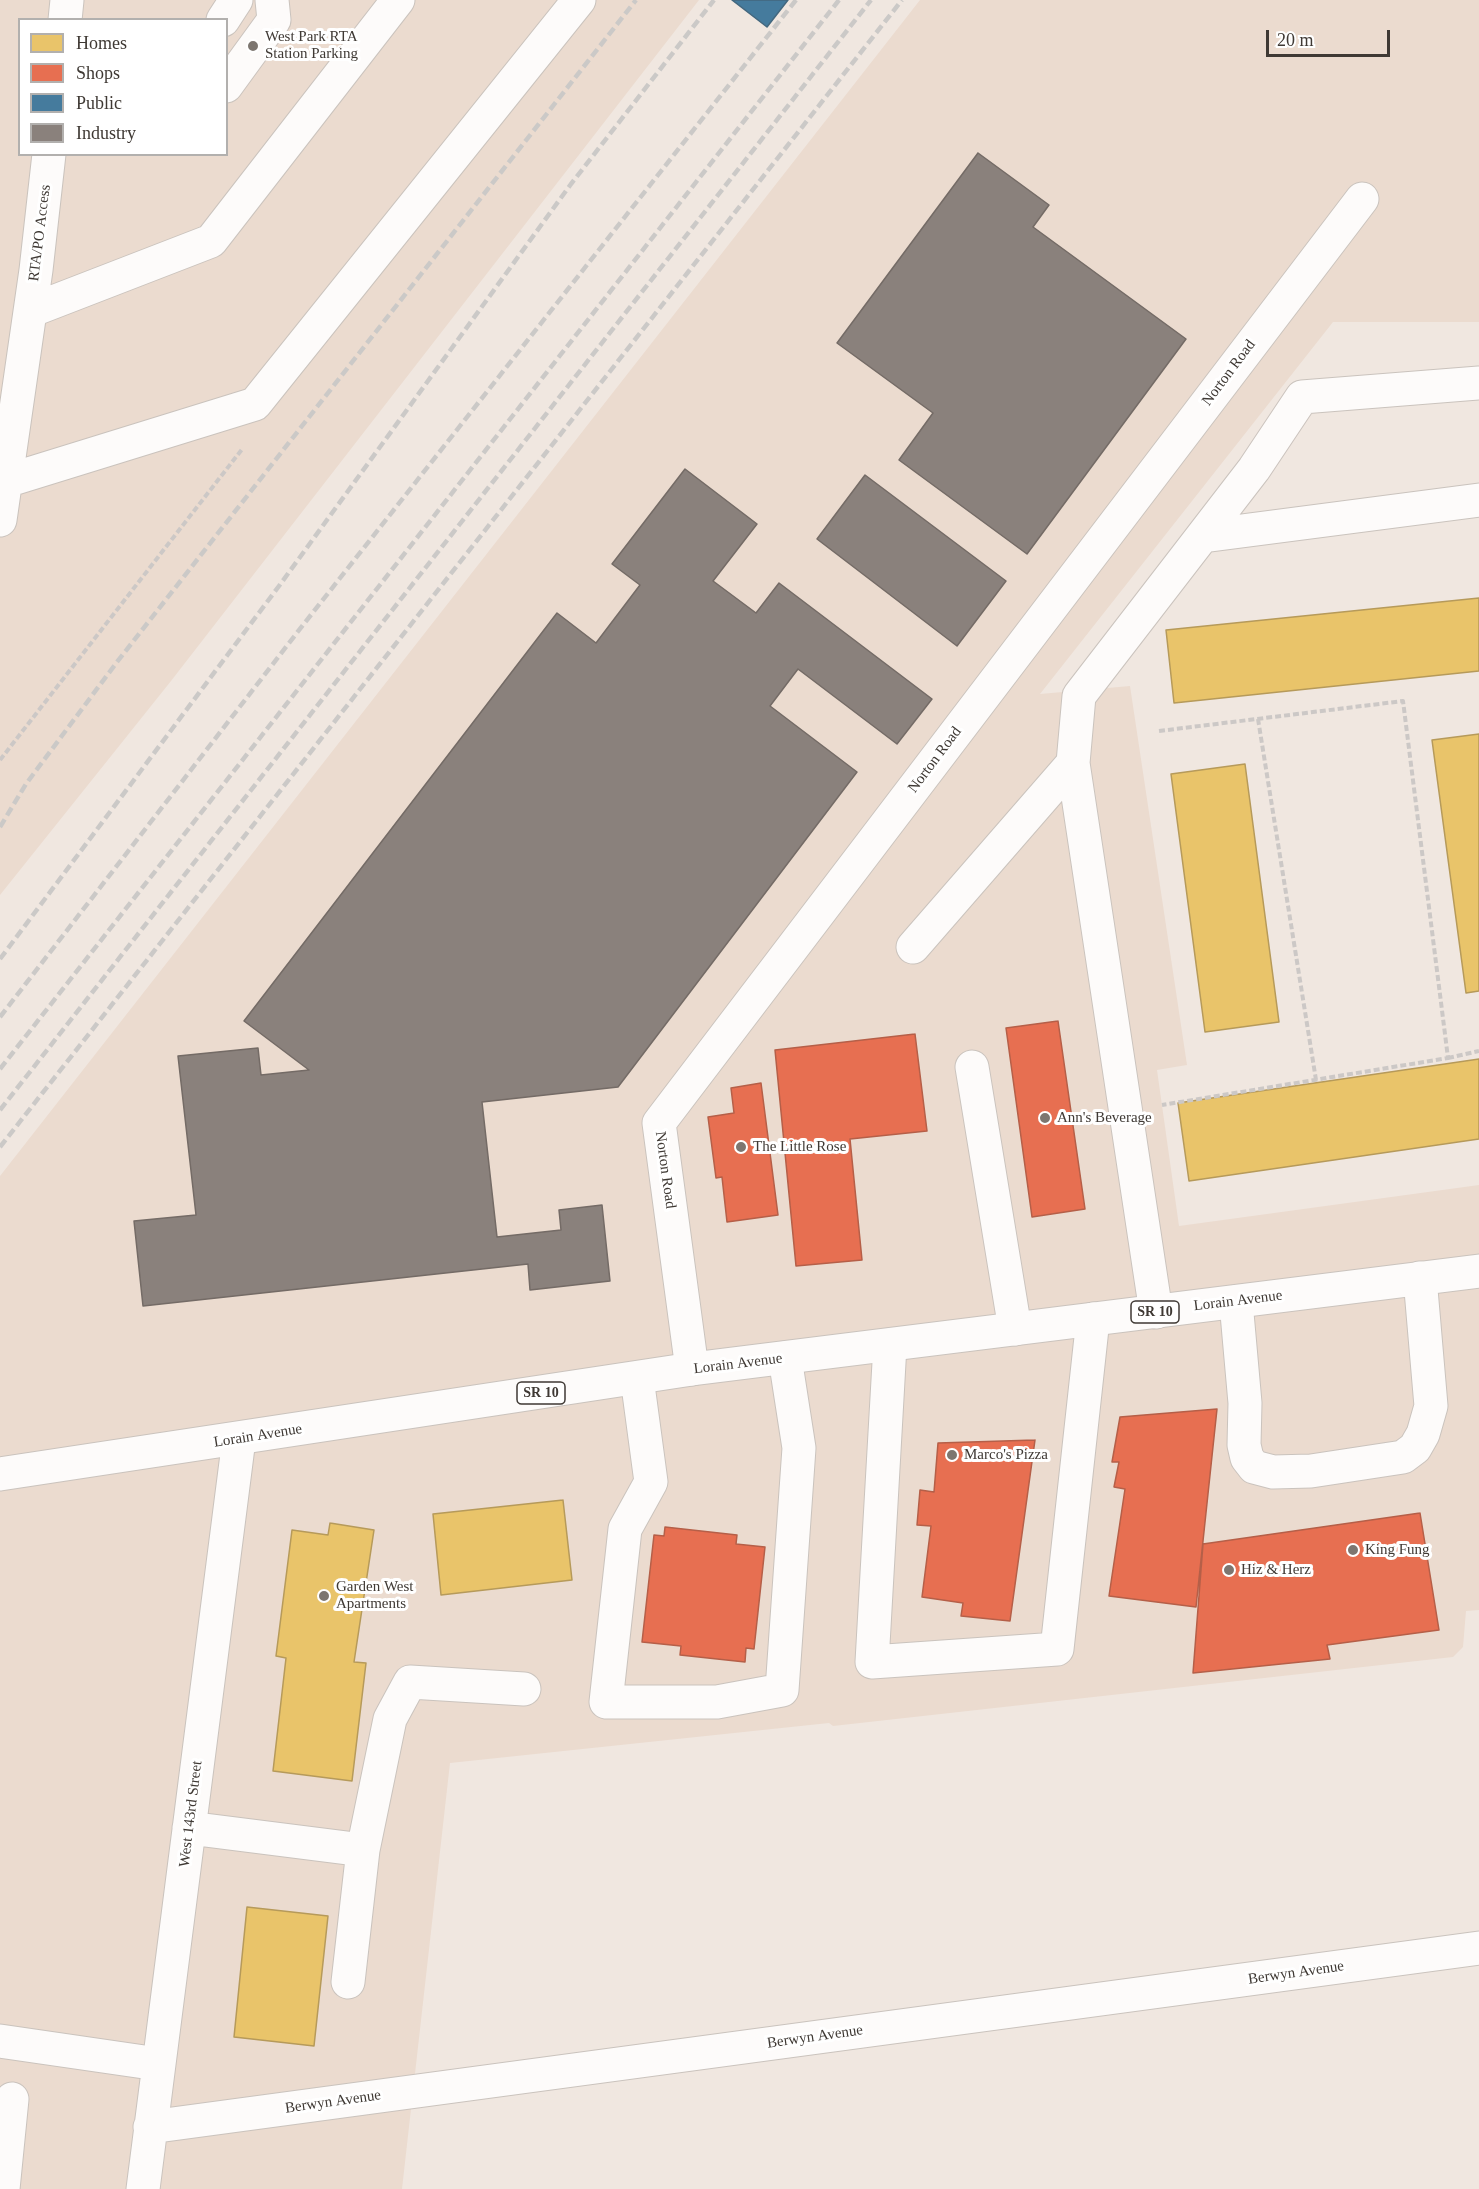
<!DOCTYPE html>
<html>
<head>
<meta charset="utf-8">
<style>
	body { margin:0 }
	#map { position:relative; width:1479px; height:2189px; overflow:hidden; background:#f0e7e0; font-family:Georgia,serif }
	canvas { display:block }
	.legend { position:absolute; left:18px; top:18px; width:210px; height:138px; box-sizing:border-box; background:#fff; border:2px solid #b2b0ae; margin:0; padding:8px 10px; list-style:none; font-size:18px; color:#3f3934 }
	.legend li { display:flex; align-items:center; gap:12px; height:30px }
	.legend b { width:30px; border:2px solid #b2b0ae }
	.scale { position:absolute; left:1266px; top:30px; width:124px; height:27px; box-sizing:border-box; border:3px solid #3f3934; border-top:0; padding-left:8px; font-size:18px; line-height:21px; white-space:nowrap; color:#3f3934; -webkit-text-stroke:4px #fff; paint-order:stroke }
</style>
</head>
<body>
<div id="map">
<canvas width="1479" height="2189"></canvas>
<ul class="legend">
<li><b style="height:16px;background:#e9c46a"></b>Homes</li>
<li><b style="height:16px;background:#e76f51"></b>Shops</li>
<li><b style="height:16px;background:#457b9d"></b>Public</li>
<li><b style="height:16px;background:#8a817c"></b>Industry</li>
</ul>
<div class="scale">20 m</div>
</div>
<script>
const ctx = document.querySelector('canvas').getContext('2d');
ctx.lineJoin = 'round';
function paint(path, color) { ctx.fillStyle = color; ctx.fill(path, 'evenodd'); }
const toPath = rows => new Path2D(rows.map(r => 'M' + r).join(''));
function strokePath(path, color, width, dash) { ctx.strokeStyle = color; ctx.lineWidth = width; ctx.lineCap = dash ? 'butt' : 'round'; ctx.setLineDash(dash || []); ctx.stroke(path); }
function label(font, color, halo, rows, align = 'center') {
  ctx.font = font + ' Georgia,serif'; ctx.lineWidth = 6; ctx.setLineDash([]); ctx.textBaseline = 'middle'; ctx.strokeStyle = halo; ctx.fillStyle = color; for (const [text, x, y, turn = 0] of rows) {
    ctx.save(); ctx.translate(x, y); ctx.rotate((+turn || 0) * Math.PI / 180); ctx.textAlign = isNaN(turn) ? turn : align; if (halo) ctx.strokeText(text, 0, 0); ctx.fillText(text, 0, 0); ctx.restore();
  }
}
paint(toPath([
	[0,0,699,0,171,681,0,895],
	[20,20,226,20,226,154,20,154],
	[920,0,1479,0,1479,322,1333,322,1040,694,1130,686,1187,1065,1157,1070,1179,1226,1479,1185,1479,1610,1466,1611,1463,1647,1453,1657,833,1726,829,1723,450,1763,402,2189,0,2189,0,1176]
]), '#ebdbcf');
const homes = toPath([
	[1479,598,1479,671,1174,703,1166,630,1479,598],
	[1479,734,1479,991,1466,993,1432,740,1479,734],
	[1245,764,1279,1022,1205,1032,1171,774,1245,764],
	[1479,1059,1479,1139,1189,1181,1178,1103,1479,1059],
	[563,1500,572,1580,441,1595,433,1514,563,1500],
	[330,1523,374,1530,354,1662,366,1663,352,1781,273,1771,286,1658,276,1656,292,1530,328,1535,330,1523],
	[247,1907,328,1916,314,2046,234,2037,247,1907]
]);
paint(homes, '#e9c46a');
strokePath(homes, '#b69a5a', 1.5);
const shops = toPath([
	[1058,1021,1085,1209,1032,1217,1006,1028,1058,1021],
	[915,1034,927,1131,850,1139,862,1260,796,1266,775,1050,915,1034],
	[761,1083,778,1215,727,1222,722,1177,716,1178,708,1117,734,1113,731,1088,761,1083],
	[1217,1409,1196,1607,1109,1596,1125,1489,1114,1487,1119,1462,1112,1462,1120,1417,1217,1409],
	[1035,1440,1010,1621,961,1616,963,1603,922,1597,931,1526,917,1525,920,1490,934,1492,938,1443,1035,1440],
	[1420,1513,1439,1630,1327,1645,1330,1659,1193,1673,1203,1544,1420,1513],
	[665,1527,737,1535,736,1544,765,1547,754,1649,746,1648,745,1662,680,1655,681,1646,642,1642,654,1535,664,1536,665,1527]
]);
paint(shops, '#e76f51');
strokePath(shops, '#b55f48', 1.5);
const public = toPath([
	[732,0,788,0,767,27,732,0]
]);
paint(public, '#457b9d');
strokePath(public, '#43677e', 1.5);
const industry = toPath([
	[978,153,1049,205,1033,227,1186,339,1027,554,899,460,933,413,837,343,978,153],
	[685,469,757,524,713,581,756,613,779,583,932,699,897,744,798,669,770,706,857,772,618,1087,482,1102,497,1237,561,1230,559,1210,602,1205,610,1281,530,1290,528,1264,143,1306,134,1221,196,1215,178,1056,258,1048,261,1075,309,1070,244,1021,557,613,596,643,640,585,612,564,685,469],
	[865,475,1006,581,957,646,817,539,865,475]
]);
paint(industry, '#8a817c');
strokePath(industry, '#746b66', 1.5);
const minor = toPath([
	[65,20,67,0],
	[223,20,236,0],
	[226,86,274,20,272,0],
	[30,311,211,241,398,0],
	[6,481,255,404,579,0],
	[0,520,36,270,49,154],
	[1203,536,1479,500],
	[913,947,1073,763],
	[972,1067,1015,1329],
	[1236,1302,1245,1403,1244,1445,1247,1458,1254,1467,1273,1472,1311,1471,1403,1457,1415,1448,1423,1434,1431,1406,1420,1278],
	[1156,1312,1073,763,1079,696,1254,469,1302,397,1479,383],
	[890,1345,872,1662,1057,1649,1093,1319],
	[692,1369,659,1123,1362,199],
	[637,1378,651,1482,625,1529,606,1702,717,1702,782,1690,799,1448,785,1358],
	[189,1828,363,1850,390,1719,410,1682,524,1689],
	[348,1982,363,1850],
	[0,2041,158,2064],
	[150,2127,1479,1948],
	[3,2189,12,2099],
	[143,2189,239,1439]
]);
const major = toPath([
	[0,1474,692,1369,1479,1271]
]);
strokePath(minor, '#cac3bd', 35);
strokePath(major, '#cac3bd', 35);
strokePath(toPath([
	[1258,719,1316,1080],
	[1159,731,1403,701,1448,1058,1162,1105],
	[0,760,243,448],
	[1448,1058,1479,1051]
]), '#ccc8c6', 4, [6, 3]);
strokePath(minor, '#fdfbfa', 33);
strokePath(major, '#fdfbfa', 33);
strokePath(toPath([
	[0,827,26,784,117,662,636,0],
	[0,959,279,586,571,184,714,0],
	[0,1017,303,625,796,0],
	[0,1069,839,0],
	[0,1110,871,0],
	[0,1147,902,0]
]), '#cbc9c7', 4.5, [9, 4.5]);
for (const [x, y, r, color] of [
	[253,46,6,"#7d7670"],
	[1045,1118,6,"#7d7670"],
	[741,1147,6,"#7d7670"],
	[952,1455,6,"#7d7670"],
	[1353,1550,6,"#7d7670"],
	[1229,1570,6,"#7d7670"],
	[324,1596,6,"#7d7670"]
]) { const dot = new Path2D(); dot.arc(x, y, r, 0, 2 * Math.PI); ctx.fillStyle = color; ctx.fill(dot); strokePath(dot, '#fff', 2); }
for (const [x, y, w] of [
	[1155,1312,48],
	[541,1393,48]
]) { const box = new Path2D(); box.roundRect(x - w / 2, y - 11, w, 22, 4.5); ctx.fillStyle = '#fff'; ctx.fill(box); strokePath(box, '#3f3934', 1.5); }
label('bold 14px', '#3f3934', null, [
	["SR 10",1155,1312],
	["SR 10",541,1393]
]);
label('15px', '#3f3934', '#fff', [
	["West Park RTA",265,37],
	["Station Parking",265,54],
	["Ann's Beverage",1057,1118],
	["The Little Rose",753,1147],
	["Marco's Pizza",964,1455],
	["King Fung",1365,1550],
	["Hiz & Herz",1241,1570],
	["Garden West",336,1587],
	["Apartments",336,1604]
], 'left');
label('15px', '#3f3934', '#fff', [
	["RTA/PO Access",40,233,-83],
	["Norton Road",1229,373,-53],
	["Norton Road",935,760,-53],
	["Norton Road",665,1170,82],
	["Lorain Avenue",1238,1301,-7],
	["Lorain Avenue",738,1364,-7],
	["Lorain Avenue",258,1436,-9],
	["West 143rd Street",191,1814,-83],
	["Berwyn Avenue",1296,1973,-8],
	["Berwyn Avenue",815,2037,-8],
	["Berwyn Avenue",333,2102,-8]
]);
</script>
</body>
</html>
